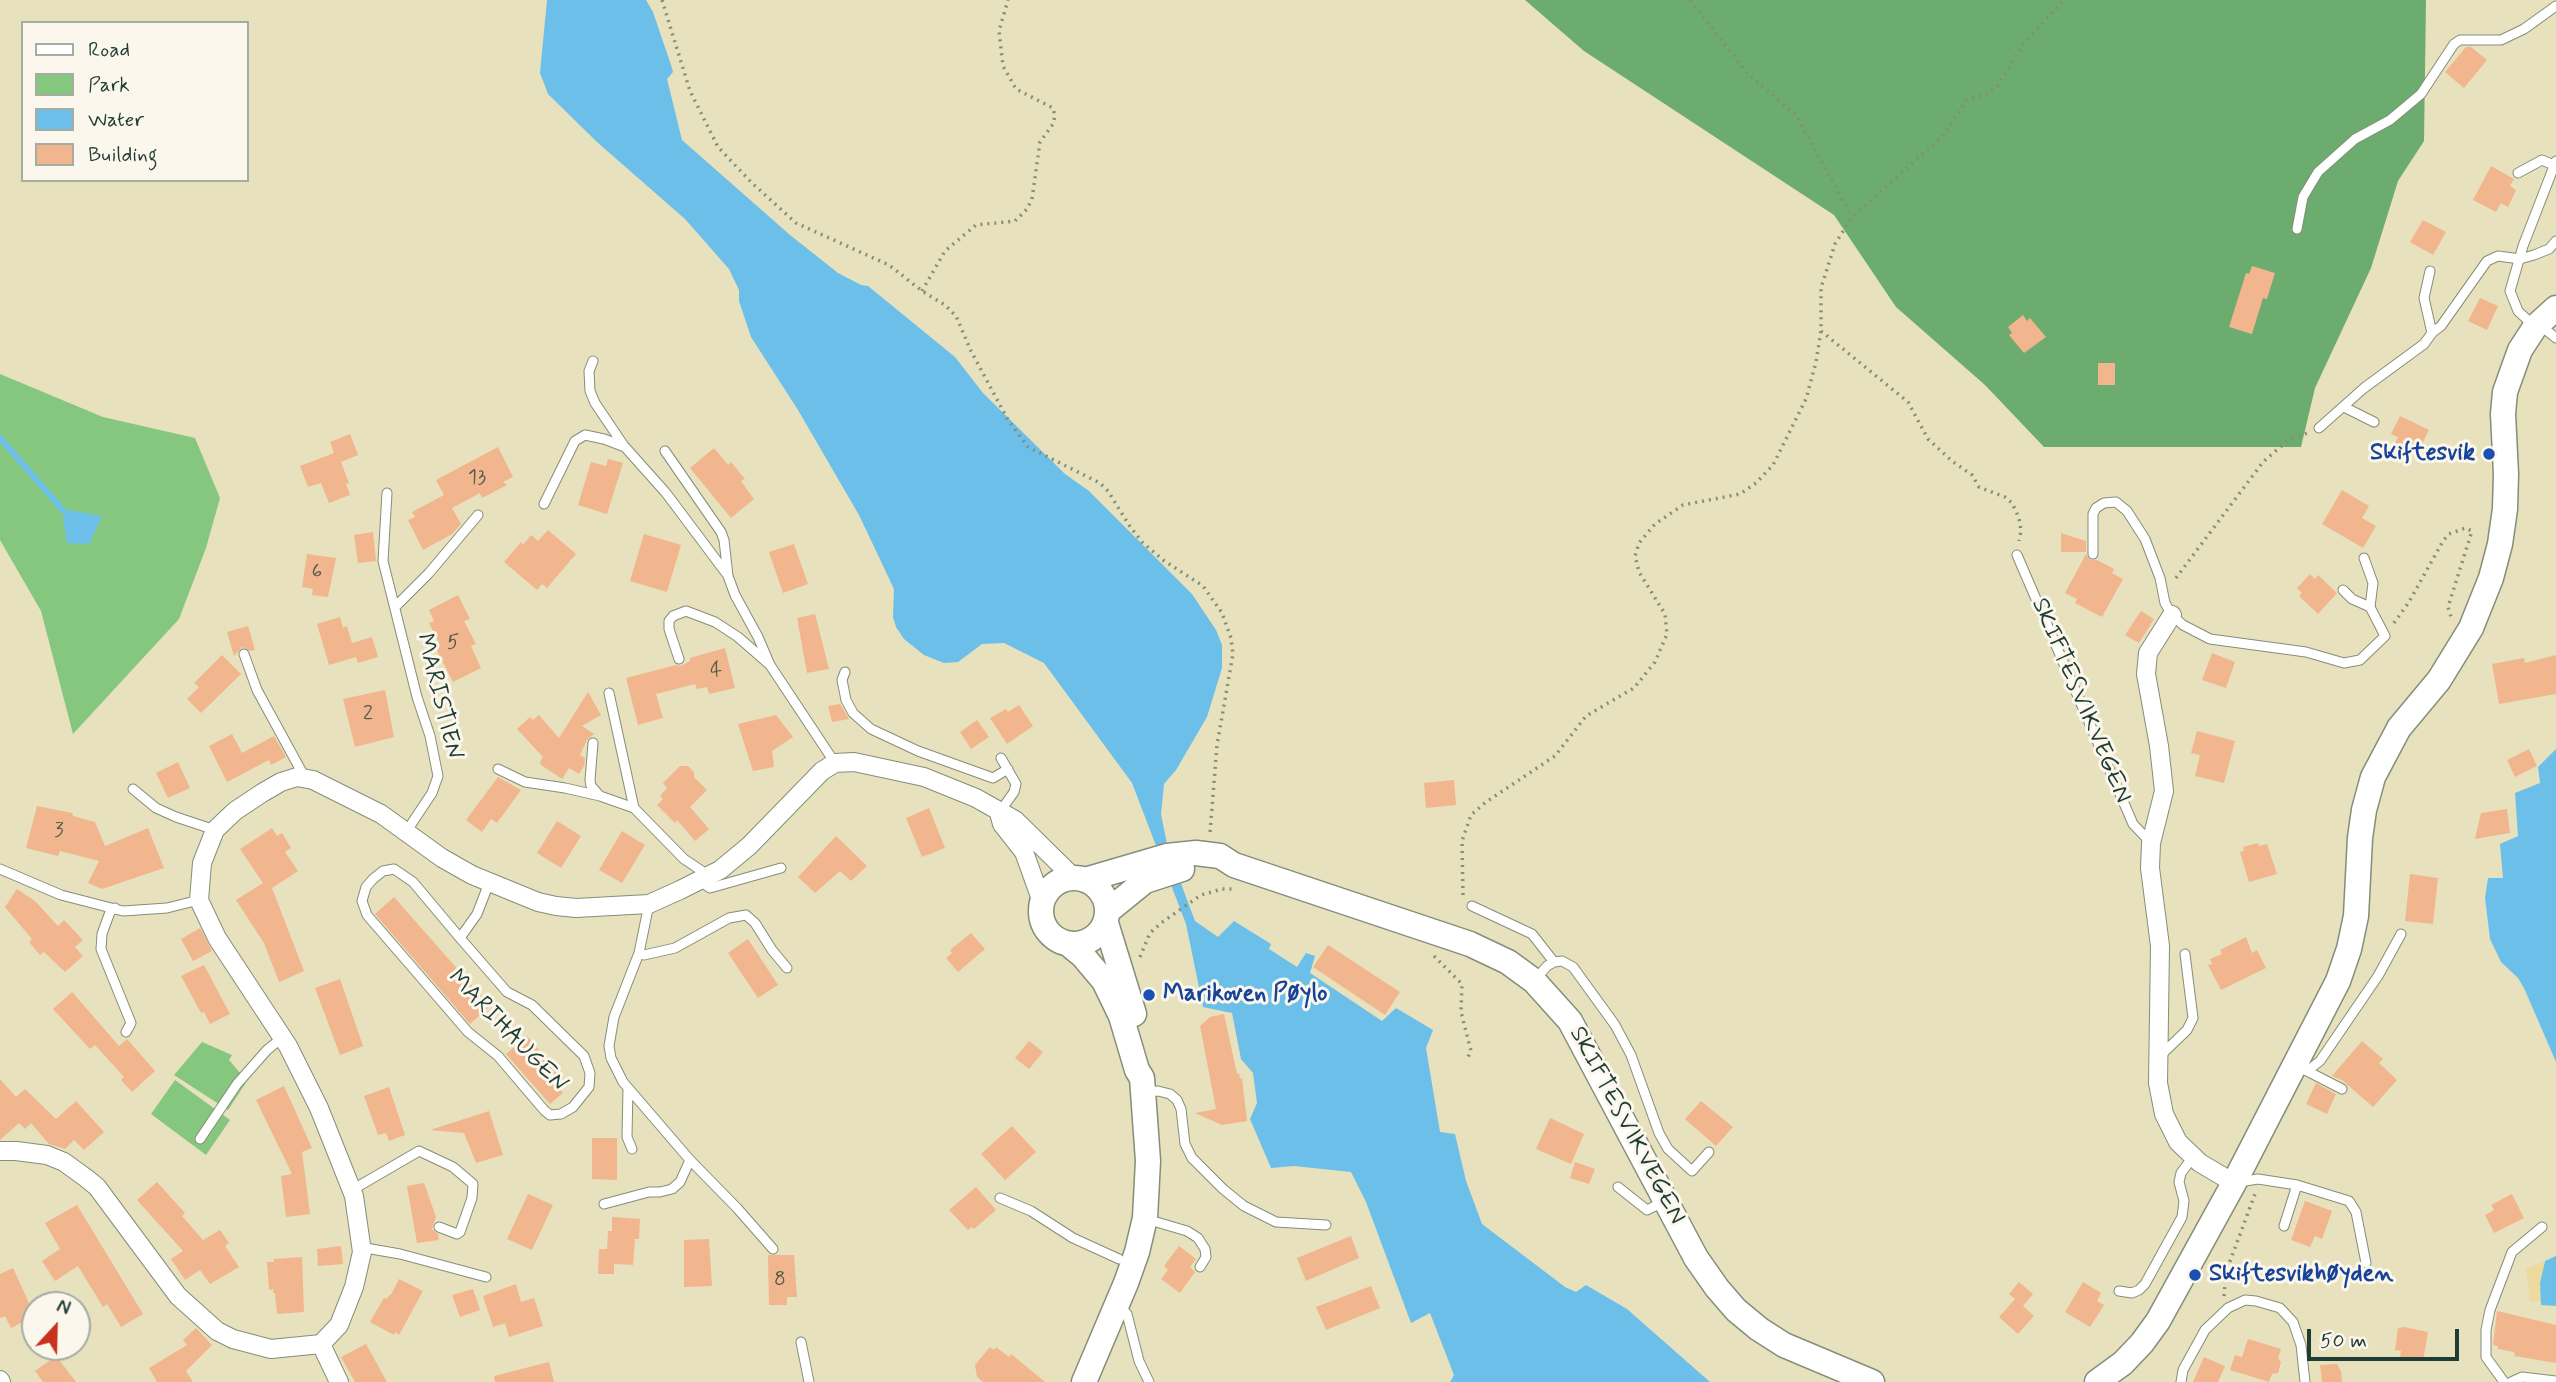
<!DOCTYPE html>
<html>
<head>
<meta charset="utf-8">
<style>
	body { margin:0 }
	#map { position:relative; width:2556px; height:1382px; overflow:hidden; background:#e7e1bd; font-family:Mynerve,sans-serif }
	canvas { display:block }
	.legend { position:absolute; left:21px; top:21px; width:228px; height:161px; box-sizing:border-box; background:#fbf7ec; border:2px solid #a3ada2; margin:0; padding:9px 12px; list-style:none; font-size:21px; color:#1f3d34 }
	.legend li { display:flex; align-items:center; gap:14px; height:35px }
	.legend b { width:35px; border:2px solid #a3ada2 }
	.north { position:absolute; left:21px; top:1291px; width:70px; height:70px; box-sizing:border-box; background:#fbf7ec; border:2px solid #a3ada2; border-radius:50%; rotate:22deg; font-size:19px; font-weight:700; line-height:28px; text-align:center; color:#1f3d34 }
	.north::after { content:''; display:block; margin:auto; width:24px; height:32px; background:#c8321e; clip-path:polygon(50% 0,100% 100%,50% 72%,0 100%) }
	.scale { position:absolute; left:2307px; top:1329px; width:152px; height:32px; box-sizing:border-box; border:4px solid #1f3d34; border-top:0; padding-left:9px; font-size:21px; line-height:24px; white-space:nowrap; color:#1f3d34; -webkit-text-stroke:5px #fbf7ec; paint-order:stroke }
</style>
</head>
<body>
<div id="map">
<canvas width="2556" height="1382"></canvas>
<ul class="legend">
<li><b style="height:9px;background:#fff"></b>Road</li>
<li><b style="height:19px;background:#86c77f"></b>Park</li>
<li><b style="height:19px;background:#6cbfe8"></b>Water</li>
<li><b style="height:19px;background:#f1b68e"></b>Building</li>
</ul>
<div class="north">N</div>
<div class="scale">50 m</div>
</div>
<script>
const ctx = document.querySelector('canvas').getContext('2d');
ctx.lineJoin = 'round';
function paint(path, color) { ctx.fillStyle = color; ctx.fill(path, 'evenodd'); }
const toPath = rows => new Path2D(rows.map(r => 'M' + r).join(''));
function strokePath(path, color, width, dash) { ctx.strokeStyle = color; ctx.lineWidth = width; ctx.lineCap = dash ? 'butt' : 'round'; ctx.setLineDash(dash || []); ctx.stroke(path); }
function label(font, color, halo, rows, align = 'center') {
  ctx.font = font + ' Mynerve,sans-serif'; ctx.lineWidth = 6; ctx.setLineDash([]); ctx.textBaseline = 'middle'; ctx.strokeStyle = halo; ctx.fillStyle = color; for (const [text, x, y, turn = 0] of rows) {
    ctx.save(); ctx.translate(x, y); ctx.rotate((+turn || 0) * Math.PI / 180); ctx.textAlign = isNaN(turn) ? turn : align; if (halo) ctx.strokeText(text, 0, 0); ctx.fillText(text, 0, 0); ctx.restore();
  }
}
paint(toPath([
	[0,374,103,417,195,438,220,498,206,548,179,619,73,734,41,611,0,540],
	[202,1042,232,1055,229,1060,247,1081,228,1110,174,1075],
	[175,1080,230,1120,206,1155,151,1114]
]), '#86c77f');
paint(toPath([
	[1525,0,2426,0,2424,141,2398,181,2371,268,2315,388,2301,447,2044,447,1985,385,1896,307,1834,215,1584,51]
]), '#6cac6e');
paint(toPath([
	[2545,1261,2540,1283,2541,1302,2530,1301,2526,1269]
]), '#eeda9e');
paint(toPath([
	[547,0,646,0,653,12,672,68,673,72,667,79,682,140,790,235,838,273,861,285,868,286,955,357,983,393,1065,474,1089,491,1192,594,1216,630,1222,645,1222,668,1207,717,1176,770,1164,784,1161,814,1168,849,1195,921,1218,937,1234,921,1271,944,1269,949,1297,967,1306,953,1315,956,1310,973,1382,1021,1396,1008,1433,1030,1426,1048,1440,1132,1455,1134,1466,1181,1482,1224,1565,1287,1576,1292,1586,1285,1627,1309,1710,1382,1450,1382,1454,1375,1430,1313,1411,1323,1366,1202,1351,1172,1294,1166,1271,1168,1250,1119,1257,1103,1253,1073,1241,1059,1232,1013,1203,1007,1186,924,1132,783,1044,663,1004,643,982,644,958,662,944,663,924,655,904,639,896,627,893,617,894,589,859,515,798,410,751,337,739,301,739,290,729,269,685,219,597,142,548,94,540,73],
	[62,509,102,516,89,544,67,543],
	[2556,749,2556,1062,2524,988,2518,978,2501,962,2490,939,2485,898,2488,878,2503,878,2500,844,2518,836,2515,793,2540,783,2538,767],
	[2556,1256,2556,1306,2541,1305,2540,1283,2545,1261]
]), '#6cbfe8');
strokePath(toPath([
	[0,438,62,509]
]), '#6cbfe8', 6);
paint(toPath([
	[2466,47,2471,47,2487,60,2464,88,2445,72],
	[2491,166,2514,179,2510,186,2516,190,2508,207,2501,203,2496,212,2473,200],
	[2423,220,2446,232,2433,255,2410,242],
	[2252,266,2275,273,2267,299,2263,298,2252,334,2229,327,2246,273,2249,274],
	[2480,298,2498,306,2487,330,2468,321],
	[2023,315,2027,321,2030,318,2046,337,2024,353,2009,335,2012,333,2008,327],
	[2098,363,2115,363,2115,385,2098,385],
	[2400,416,2429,430,2416,456,2394,445,2398,437,2391,434],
	[350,434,358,455,341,462,349,483,346,484,350,495,329,503,321,483,308,487,300,466,334,453,330,442],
	[498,447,513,477,503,482,507,485,482,498,480,493,452,508,461,524,452,534,423,550,408,520,415,517,412,512,444,495,436,480],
	[714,448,728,465,731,462,745,479,741,481,754,499,731,518,690,468],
	[608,459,623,463,607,514,578,505,591,462,606,466],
	[2342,490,2369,506,2362,518,2376,526,2363,548,2322,524],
	[548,530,576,554,547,588,542,584,537,590,504,562,521,542,523,545,531,535,538,541],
	[373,532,376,561,358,563,354,535],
	[2061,533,2086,541,2086,552,2061,552],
	[644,534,681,545,667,592,630,581],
	[794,544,808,584,783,593,769,552],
	[307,554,336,558,328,597,312,595,313,589,302,587],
	[2086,554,2090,560,2097,560,2114,569,2112,573,2123,579,2102,617,2075,603,2077,599,2065,593],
	[2310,574,2315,579,2318,575,2337,593,2318,614,2299,596,2302,593,2297,588],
	[458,595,470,619,464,621,476,644,471,646,481,668,453,682,435,647,440,645,429,623,434,621,429,610],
	[2141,611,2154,619,2139,643,2125,635],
	[815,614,829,669,807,673,797,618],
	[340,617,343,628,347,626,352,643,372,637,378,657,358,663,356,657,329,665,317,624],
	[248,626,255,650,250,651,242,647,234,656,227,632],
	[725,648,735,688,709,694,707,687,697,689,695,684,656,694,663,718,638,725,626,678,676,665,681,666,690,661,690,658],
	[2212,653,2235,662,2226,688,2202,680],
	[222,655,241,674,201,713,187,699,199,687,194,683],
	[2556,655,2556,694,2499,704,2492,664,2524,658,2525,663],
	[385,690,394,737,355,747,343,699],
	[588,692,601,715,582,726,594,734,587,740,580,755,585,758,584,766,579,774,569,768,562,779,541,765,540,762,543,757,517,729,530,717,533,720,539,715,559,738],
	[840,704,849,719,832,722,828,706],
	[1019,705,1033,726,1007,744,990,718,1006,709,1008,712],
	[776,715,793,737,772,751,774,767,753,771,738,724],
	[977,720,989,737,971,749,960,732],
	[2197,731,2235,741,2224,783,2195,776,2200,755,2191,753],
	[232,734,242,753,274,736,286,757,271,765,269,760,227,782,209,746],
	[2529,749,2537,766,2515,777,2507,760],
	[178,762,190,788,168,798,156,773],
	[680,766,688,766,694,772,694,777,707,790,690,807,709,829,695,841,677,820,675,823,657,805,663,799,660,796,667,788,663,783],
	[498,777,521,790,497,823,491,819,482,832,466,820],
	[1454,780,1456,805,1426,808,1424,783],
	[37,806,72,813,73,816,95,822,105,846,148,828,164,868,102,889,88,883,99,861,60,851,58,856,26,848],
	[929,808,945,848,922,857,906,818],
	[2507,809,2510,833,2475,839,2481,813],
	[557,821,581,836,561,868,537,853],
	[272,828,277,836,282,833,291,848,285,852,298,871,272,888,304,971,279,982,264,943,236,900,263,883,240,849],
	[622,831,645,845,622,883,599,870],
	[836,836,867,866,851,881,840,871,815,893,798,877],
	[2258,843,2259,846,2267,844,2277,874,2249,882,2240,852,2244,851,2243,847],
	[2410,874,2438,878,2433,924,2405,921],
	[17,889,35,901,58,926,64,920,83,940,75,947,83,956,65,972,44,952,40,955,29,942,32,939,5,907],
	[394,897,490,1006,470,1024,375,914],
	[200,928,212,951,193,961,181,939],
	[971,933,985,949,958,972,946,958,952,953,950,950],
	[2246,937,2252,953,2257,950,2266,968,2221,990,2208,965,2212,964,2210,959,2222,954,2220,950],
	[748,939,778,985,758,998,728,953],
	[1328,945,1400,992,1385,1015,1313,967],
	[204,965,230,1014,210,1024,204,1012,201,1013,181,976],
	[340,979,363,1046,340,1055,315,988],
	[72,992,119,1046,127,1039,155,1071,132,1092,121,1080,124,1077,95,1045,90,1049,53,1009],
	[1224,1014,1237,1074,1239,1073,1240,1079,1242,1078,1247,1121,1222,1125,1195,1113,1216,1109,1200,1026,1210,1017],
	[527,1036,565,1081,558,1087,563,1093,550,1104,506,1054],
	[1029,1041,1043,1052,1029,1069,1015,1058],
	[2362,1041,2383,1059,2379,1063,2397,1080,2373,1107,2342,1080,2332,1076],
	[0,1079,16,1097,25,1089,56,1119,76,1101,104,1132,84,1150,74,1140,65,1149,49,1144,31,1123,25,1129,19,1123,0,1140],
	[2316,1083,2336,1094,2327,1114,2306,1104],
	[284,1086,312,1148,302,1152,310,1214,286,1217,281,1176,292,1174,256,1100],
	[389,1087,405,1135,389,1141,386,1133,378,1135,364,1096],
	[1701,1101,1733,1127,1716,1146,1685,1119],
	[489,1111,503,1155,476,1163,464,1133,430,1130],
	[1550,1118,1584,1134,1571,1164,1536,1149],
	[1012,1126,1036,1152,1005,1180,981,1154],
	[592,1138,617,1138,617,1180,592,1179],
	[1575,1162,1595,1169,1589,1184,1570,1178],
	[157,1182,185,1213,182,1216,203,1240,220,1230,229,1243,225,1246,239,1267,210,1284,200,1270,185,1280,171,1259,183,1251,137,1200],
	[424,1183,436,1217,432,1229,438,1234,439,1240,417,1243,407,1186],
	[976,1187,996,1210,974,1229,972,1227,968,1230,949,1210],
	[528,1194,553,1205,532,1250,507,1239],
	[2512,1194,2524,1218,2494,1233,2485,1215,2494,1210,2491,1205],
	[2305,1201,2332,1211,2322,1239,2315,1236,2310,1247,2291,1240],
	[77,1205,143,1314,121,1327,107,1304,103,1307,78,1266,55,1281,42,1261,60,1249,45,1223],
	[612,1217,640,1219,639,1239,635,1239,633,1265,614,1264,614,1274,598,1274,599,1249,607,1249,608,1231,612,1231],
	[1351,1236,1359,1258,1306,1281,1297,1258],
	[709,1239,712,1286,684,1287,684,1240],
	[341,1246,343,1264,318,1266,317,1249],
	[1179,1246,1196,1259,1190,1267,1195,1272,1180,1293,1161,1279,1168,1270,1164,1266],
	[768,1255,794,1255,797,1297,787,1297,787,1305,769,1305],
	[302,1257,304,1312,277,1314,275,1293,273,1293,273,1289,269,1290,267,1262,274,1262,274,1259],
	[13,1268,35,1316,11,1328,5,1316,0,1318,0,1274],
	[399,1279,423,1291,399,1335,395,1332,394,1335,370,1322,384,1298,386,1299,392,1293],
	[2019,1282,2033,1294,2023,1306,2034,1316,2018,1334,1999,1317,2015,1299,2009,1294],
	[2083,1282,2101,1293,2097,1301,2104,1305,2090,1327,2065,1312],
	[516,1284,521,1302,534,1298,543,1326,509,1337,505,1323,493,1327,483,1296],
	[1371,1286,1380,1308,1326,1330,1316,1307],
	[473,1289,480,1310,460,1317,452,1295],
	[2497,1311,2556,1325,2556,1363,2515,1356,2514,1352,2498,1349,2498,1346,2493,1345],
	[2404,1327,2428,1332,2423,1361,2400,1357,2401,1351,2395,1350,2398,1328],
	[196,1328,212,1345,186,1371,193,1382,157,1382,149,1368,187,1345,183,1340],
	[2248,1339,2281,1349,2278,1358,2281,1362,2278,1373,2272,1374,2269,1382,2230,1370,2235,1355,2242,1357],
	[366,1344,387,1382,355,1382,341,1357],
	[990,1347,994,1350,996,1347,1009,1357,1011,1354,1045,1382,983,1382,977,1377,975,1365],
	[56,1356,76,1382,43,1382,35,1371],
	[2204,1357,2225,1366,2218,1382,2193,1382],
	[549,1362,554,1382,495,1382,494,1376],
	[2337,1364,2341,1371,2342,1382,2322,1382,2320,1365]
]), '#f1b68e');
const service = toPath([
	[2518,173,2542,160,2556,166],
	[2297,229,2303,197,2318,172,2355,139,2390,120,2421,94,2454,44,2460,40,2501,40,2524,29,2556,6],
	[2430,271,2424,298,2432,333],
	[2540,325,2556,338],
	[2534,326,2518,311,2510,291,2523,246,2556,161],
	[593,361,589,371,590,391,595,403,624,446],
	[2344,407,2374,422],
	[2319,428,2364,388,2424,344,2432,333,2441,326,2487,261,2498,256,2520,259,2534,255,2549,249,2556,241],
	[665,451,721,532,724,540,728,576,735,595,758,637,770,665,835,763],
	[387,493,383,561,417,697,430,736,438,776,432,793,406,832],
	[544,504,575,441,585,435,604,439,625,447,666,493,726,573],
	[2093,554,2093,514,2096,508,2104,503,2116,502,2127,511,2145,539,2160,578,2165,603,2172,615,2183,625,2210,639,2306,652,2344,663,2360,660,2385,636,2370,607,2373,583,2364,558],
	[2017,555,2133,824,2151,843],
	[2343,590,2352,599,2370,607],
	[396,606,429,573,478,515],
	[244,654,257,690,304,776],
	[679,659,669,629,669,621,673,616,686,611,715,622,738,637,769,664],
	[845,672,842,680,846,700,853,713,871,729,918,751,993,778,1008,769],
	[609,693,634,808],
	[593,743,590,780,591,786,599,795],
	[498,769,525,782,565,788,600,796,634,808,684,859,708,875],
	[133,789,156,808,176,817,215,830],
	[999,813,1014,792,1016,784,1001,758],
	[0,869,61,895,123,911,167,908,199,900],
	[700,881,710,888,781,868],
	[649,904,639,953,614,1017,609,1046,611,1058,623,1082,690,1160,737,1208,773,1249],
	[1472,906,1532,934,1554,962],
	[115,908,110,912,102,934,101,949,131,1023,126,1032],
	[460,938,507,992,532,1005,584,1056,590,1073,589,1087,573,1107,561,1114,550,1115,544,1110,498,1056,468,1032,367,915,362,901,366,887,373,879,383,871,394,869,413,882,460,938,477,914,489,883],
	[639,953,644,955,675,948,729,918,746,915,755,923,772,950,787,968],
	[1534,981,1547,966,1554,962,1562,961,1573,967,1615,1025,1631,1055,1659,1133,1668,1149,1692,1171,1709,1152],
	[2160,1056,2187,1030,2193,1018,2185,954],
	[2296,1067,2307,1071,2320,1061,2378,976,2401,934],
	[2307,1071,2342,1089],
	[628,1088,627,1137,632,1149],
	[1145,1092,1158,1091,1170,1094,1177,1100,1181,1109,1185,1144,1192,1158,1223,1189,1244,1206,1276,1222,1326,1225],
	[200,1139,237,1084,267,1050,283,1037],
	[2239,1182,2258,1179,2297,1185,2349,1201,2356,1212,2366,1263],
	[1618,1187,1647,1210,1665,1201],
	[352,1190,419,1151,453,1167,473,1184,472,1198,460,1232,457,1234,439,1227],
	[1000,1198,1031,1211,1073,1238,1119,1259],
	[604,1204,649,1192,660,1192,672,1189,680,1182,690,1160],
	[1146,1219,1187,1231,1198,1238,1205,1249,1206,1257,1200,1267],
	[2284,1226,2297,1185],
	[360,1247,400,1254,486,1277],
	[2119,1291,2132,1293,2139,1290,2145,1284,2182,1217,2184,1201,2179,1182,2181,1173,2193,1157],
	[1119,1305,1127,1314,1139,1361,1149,1382],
	[801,1342,809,1382],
	[2181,1382,2183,1370,2205,1330,2228,1308,2245,1300,2256,1301,2280,1308,2293,1322,2301,1345,2305,1382],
	[2504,1382,2486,1357,2486,1330,2490,1310,2512,1252,2542,1227],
	[2511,1382,2522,1377,2556,1381]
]);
const minor = toPath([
	[2172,615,2148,653,2146,674,2159,746,2164,791,2151,843,2150,868,2160,946,2158,1083,2164,1114,2178,1142,2200,1163,2234,1183],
	[999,813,1002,824,1024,852,1042,902],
	[0,1151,16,1151,47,1155,64,1162,86,1178,97,1187,178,1296,217,1331,233,1339,271,1349,321,1344,339,1325,354,1287,362,1252,354,1196,319,1108,288,1046,217,938,199,900,202,863,215,830,235,811,262,793,281,782,297,777,313,780,381,814,442,858,472,875,538,902,556,906,576,908,649,904,680,890,720,870,749,846,822,771,835,763,854,762,924,777,976,798,1015,820,1074,878],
	[321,1344,339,1382],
	[0,1380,1,1382]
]);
const secondary = toPath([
	'1041 911a33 33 0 1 1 66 0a33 33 0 1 1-66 0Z',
	[1085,880,1167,856,1196,853,1220,856,1234,865,1470,944,1508,962,1534,981,1570,1021,1696,1258,1717,1288,1736,1310,1759,1329,1784,1345,1872,1382],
	[1108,911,1145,881,1182,869],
	[1106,923,1134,1014],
	[1067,943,1083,956,1104,981,1121,1016,1137,1070,1142,1078,1148,1161,1145,1218,1137,1252,1126,1283,1084,1382],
	[2097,1382,2123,1363,2142,1343,2158,1321,2234,1183,2338,981,2349,949,2356,916,2360,838,2364,810,2373,777,2399,728,2439,680,2471,628,2491,578,2500,544,2505,509,2506,474,2503,414,2505,392,2520,350,2535,327,2556,308]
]);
strokePath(service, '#838f78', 11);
strokePath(minor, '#838f78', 20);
strokePath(secondary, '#838f78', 27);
strokePath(toPath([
	[662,0,690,91,718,147,751,182,796,223,889,265,922,291,945,305,956,316,971,351,1008,420,1028,447,1100,483,1108,491,1129,525,1142,542,1163,560,1203,586,1222,613,1231,638,1233,654,1217,745,1210,833],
	[1690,0,1748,74,1796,115,1852,217],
	[922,291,945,251,976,225,1015,221,1027,209,1032,199,1040,142,1053,124,1055,116,1053,108,1016,89,1003,66,999,31,1008,0],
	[1821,331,1908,402,1928,439,1952,461,1972,475,1979,487,2005,497,2012,503,2019,518,2021,531,2019,541],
	[2176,578,2263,462,2286,442,2307,433],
	[2394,623,2409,602,2443,541,2449,534,2465,528,2472,531,2448,607,2451,617],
	[1463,895,1462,841,1471,815,1486,802,1555,756,1586,716,1634,688,1655,662,1667,634,1665,614,1639,572,1635,556,1639,543,1655,524,1683,505,1740,494,1756,483,1773,465,1806,399,1816,362,1821,331,1821,288,1835,244,1852,217,1943,136,1967,100,1987,94,1998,85,2024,43,2064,0],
	[1434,956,1462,984,1461,1012,1471,1051,1467,1059],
	[1140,957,1150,933,1161,923,1201,895,1222,889,1232,889],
	[2224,1296,2226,1272,2255,1194]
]), '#838f78', 3.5, [2, 5]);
strokePath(service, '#fff', 9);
strokePath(minor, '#fff', 18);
strokePath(secondary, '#fff', 24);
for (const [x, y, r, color] of [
	[2489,454,7,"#1a4fb4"],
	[1149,995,7,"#1a4fb4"],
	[2195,1275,7,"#1a4fb4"]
]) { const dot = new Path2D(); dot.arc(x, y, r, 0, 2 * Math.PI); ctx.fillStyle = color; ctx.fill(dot); strokePath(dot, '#fbf7ec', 2.5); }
label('21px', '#545b4a', null, [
	["13",477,479],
	["6",317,573],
	["5",453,644],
	["4",716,672],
	["2",368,715],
	["3",59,832],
	["8",780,1281]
]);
label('bold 24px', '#164399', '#fbf7ec', [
	["Skiftesvik",2475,454,"right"],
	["Marikoven Pøylo",1163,995],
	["Skiftesvikhøyden",2209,1275]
], 'left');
label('24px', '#1f3d34', '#fbf7ec', [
	["MARISTIEN",438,697,76],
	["SKIFTESVIKVEGEN",2080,701,67],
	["MARIHAUGEN",507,1032,46],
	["SKIFTESVIKVEGEN",1626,1126,62]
]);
</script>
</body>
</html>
